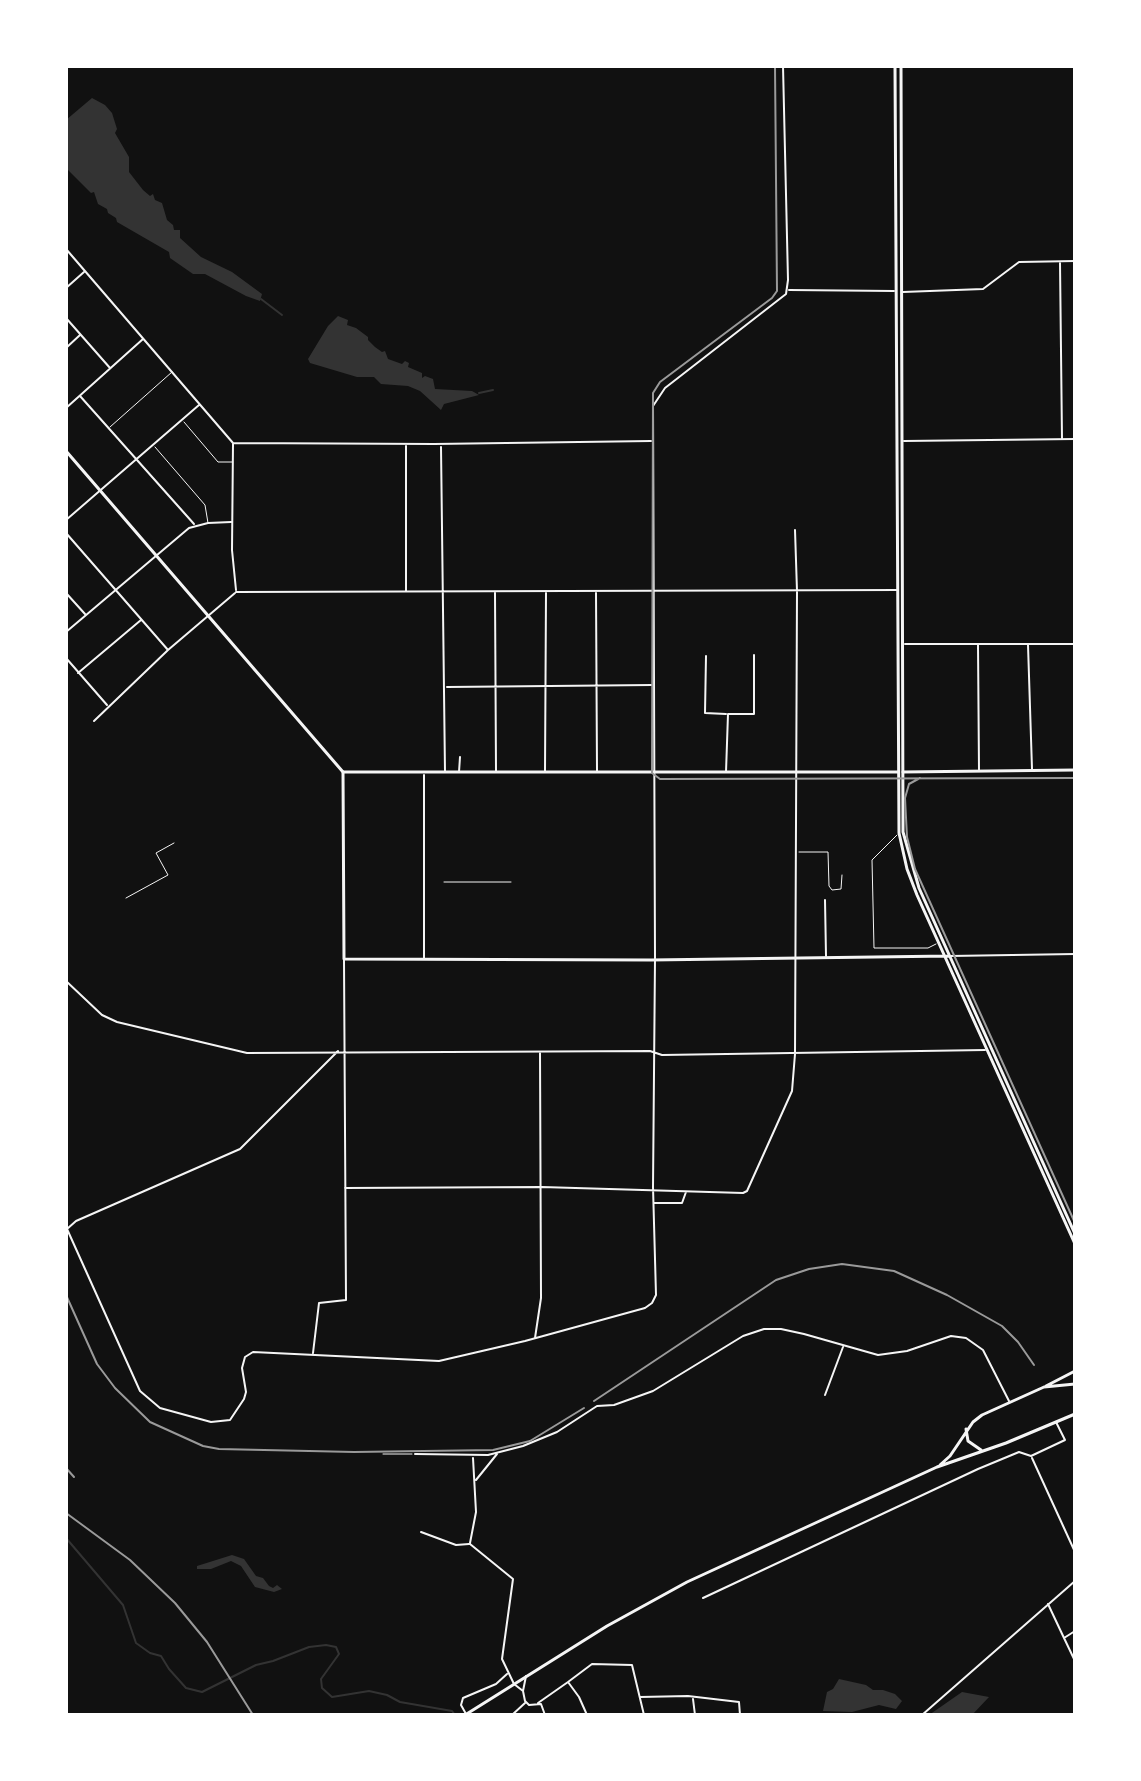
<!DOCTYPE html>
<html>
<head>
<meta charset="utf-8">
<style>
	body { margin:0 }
	#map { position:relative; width:1141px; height:1781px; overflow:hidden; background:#111; font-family:"DM Sans",sans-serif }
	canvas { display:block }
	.frame { position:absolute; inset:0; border:68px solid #fff; pointer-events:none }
</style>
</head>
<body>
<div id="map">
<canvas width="1141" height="1781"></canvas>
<div class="frame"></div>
</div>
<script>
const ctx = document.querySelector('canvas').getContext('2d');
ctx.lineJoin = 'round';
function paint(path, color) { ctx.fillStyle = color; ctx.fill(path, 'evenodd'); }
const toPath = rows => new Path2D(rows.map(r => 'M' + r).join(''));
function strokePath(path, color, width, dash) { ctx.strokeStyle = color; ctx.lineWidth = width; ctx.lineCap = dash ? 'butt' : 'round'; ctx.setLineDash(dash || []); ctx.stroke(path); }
paint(toPath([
	[92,98,105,105,112,113,117,129,115,133,129,157,129,172,143,190,150,196,153,194,155,200,162,203,167,220,173,225,174,230,180,230,180,238,201,257,232,272,262,294,260,301,246,296,205,274,193,274,170,258,169,252,117,222,116,218,108,213,107,209,98,204,94,192,91,193,66,168,66,120],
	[338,316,348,320,347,325,356,328,368,337,368,340,375,347,382,352,385,351,388,359,402,364,405,361,409,363,408,367,422,373,422,378,425,376,433,379,435,389,472,391,479,395,444,404,441,410,420,391,408,386,381,384,374,377,357,377,310,363,308,359,328,326],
	[232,1555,244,1559,256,1576,263,1578,269,1586,273,1588,277,1585,282,1589,274,1592,255,1587,241,1566,231,1561,211,1569,197,1569,197,1566],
	[839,1679,866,1685,873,1690,883,1690,895,1694,902,1701,896,1709,879,1705,852,1712,823,1711,827,1692,833,1689],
	[962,1692,989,1697,972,1715,929,1715]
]), '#333');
strokePath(toPath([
	[261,299,282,315],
	[479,393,493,390],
	[66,1538,123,1605,136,1643,150,1653,161,1656,169,1669,186,1688,202,1692,256,1665,273,1661,309,1647,326,1645,336,1647,339,1654,321,1679,322,1688,332,1697,369,1691,387,1695,400,1702,452,1711,455,1715]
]), '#333', 2);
strokePath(toPath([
	[184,422,218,462,232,462],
	[110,427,172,372],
	[155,447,205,505,208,523],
	[897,835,872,860,874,948,928,948,936,944],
	[799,852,828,852,829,886,832,890,841,889,842,875],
	[383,1454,412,1454]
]), '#f5f5f5', 1);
strokePath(toPath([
	[444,882,511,882],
	[126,898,168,875,156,853,174,843]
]), '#f5f5f5', 1);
strokePath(toPath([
	[66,249,233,443,434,444,651,441],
	[1060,263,1062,439],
	[66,288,84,272],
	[789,290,894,291],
	[903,292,983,289,1019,262,1075,261],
	[66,318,110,368],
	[66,348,80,335],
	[80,396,194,524],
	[66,408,143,339],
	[904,441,1075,439],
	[233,444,232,550,236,590],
	[441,447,445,772],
	[66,520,199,405],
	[66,533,168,650],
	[406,591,406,446],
	[236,592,898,590],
	[66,593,85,614],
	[495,593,496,771],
	[596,593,597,771],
	[66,632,189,528,208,523,231,522],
	[905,644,1075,644],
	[978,645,979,771],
	[1028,645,1032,769],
	[706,656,705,713,726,714],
	[66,658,107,705],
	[78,673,141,620],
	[447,687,652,685],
	[94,721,168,650,235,593],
	[545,771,546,593],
	[459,772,460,757],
	[726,772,728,714,754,714,754,655],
	[825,900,826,956],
	[950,956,1075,954],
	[424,959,424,775],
	[66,981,102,1015,117,1022,247,1053,650,1051,662,1055,985,1050],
	[338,1051,240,1149,76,1221,67,1229,140,1391,160,1408,211,1422,230,1420,244,1399,246,1392,242,1368,245,1357,253,1352,439,1361,525,1341,645,1308,652,1303,656,1295,653,1187,655,959],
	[345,1188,542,1187,743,1193,747,1191,792,1091,795,1054,797,591,795,530],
	[654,1203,682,1203,686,1192],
	[535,1338,541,1298,540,1053],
	[313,1353,319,1303,346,1300,344,960],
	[825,1395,843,1347],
	[415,1454,488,1455,523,1446,557,1432,597,1406,614,1405,653,1391,743,1336,764,1329,781,1329,804,1334,878,1355,907,1351,951,1336,966,1338,983,1350,1009,1401],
	[1032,1458,1075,1552],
	[476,1480,497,1454],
	[421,1532,456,1545,469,1544],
	[470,1543,476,1512,473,1458],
	[470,1544,513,1579,502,1659,514,1684,523,1691],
	[703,1598,978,1469,1019,1452,1031,1456,1065,1440,1056,1422],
	[1048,1604,1064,1638,1075,1631],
	[1064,1638,1075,1661],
	[526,1676,523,1691,525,1701,529,1705,541,1704,545,1715],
	[568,1682,592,1664,632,1665,644,1715],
	[640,1697,688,1696,739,1702,740,1715],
	[693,1699,695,1715],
	[538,1703,568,1682,579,1697,587,1715],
	[466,1714,461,1705,463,1698,496,1684,507,1674],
	[512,1715,525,1703],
	[922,1715,1075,1581]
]), '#f5f5f5', 2);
strokePath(toPath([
	[655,958,653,406,665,388,786,294,788,280,783,66]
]), '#f5f5f5', 2);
strokePath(toPath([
	[343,772,898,772],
	[903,772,1075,770]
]), '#f5f5f5', 3);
strokePath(toPath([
	[895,66,899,833,907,869,917,895,1075,1244],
	[901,66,903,832,919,888,1075,1234],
	[66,451,343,772,344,959,651,960,949,956],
	[1046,1386,1075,1371],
	[966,1429,968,1441,981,1450],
	[940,1465,950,1456,973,1422,982,1415,1044,1387,1075,1384],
	[465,1715,607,1626,687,1582,937,1467,1006,1443,1075,1414]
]), '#f5f5f5', 3);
strokePath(toPath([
	[775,66,777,291,772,298,660,382,653,393,652,773,660,779,1075,778],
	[920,778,909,784,905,798,907,837,915,869,1075,1223]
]), '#9a9a9a', 2);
strokePath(toPath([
	[66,1295,97,1364,115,1388,150,1422,203,1446,219,1449,354,1452,493,1450,530,1441,584,1408],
	[594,1401,776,1280,809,1269,842,1264,894,1271,947,1295,1002,1326,1018,1342,1034,1365],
	[66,1468,74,1477],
	[66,1513,130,1560,175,1603,207,1642,253,1715]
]), '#9a9a9a', 2);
</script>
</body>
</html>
